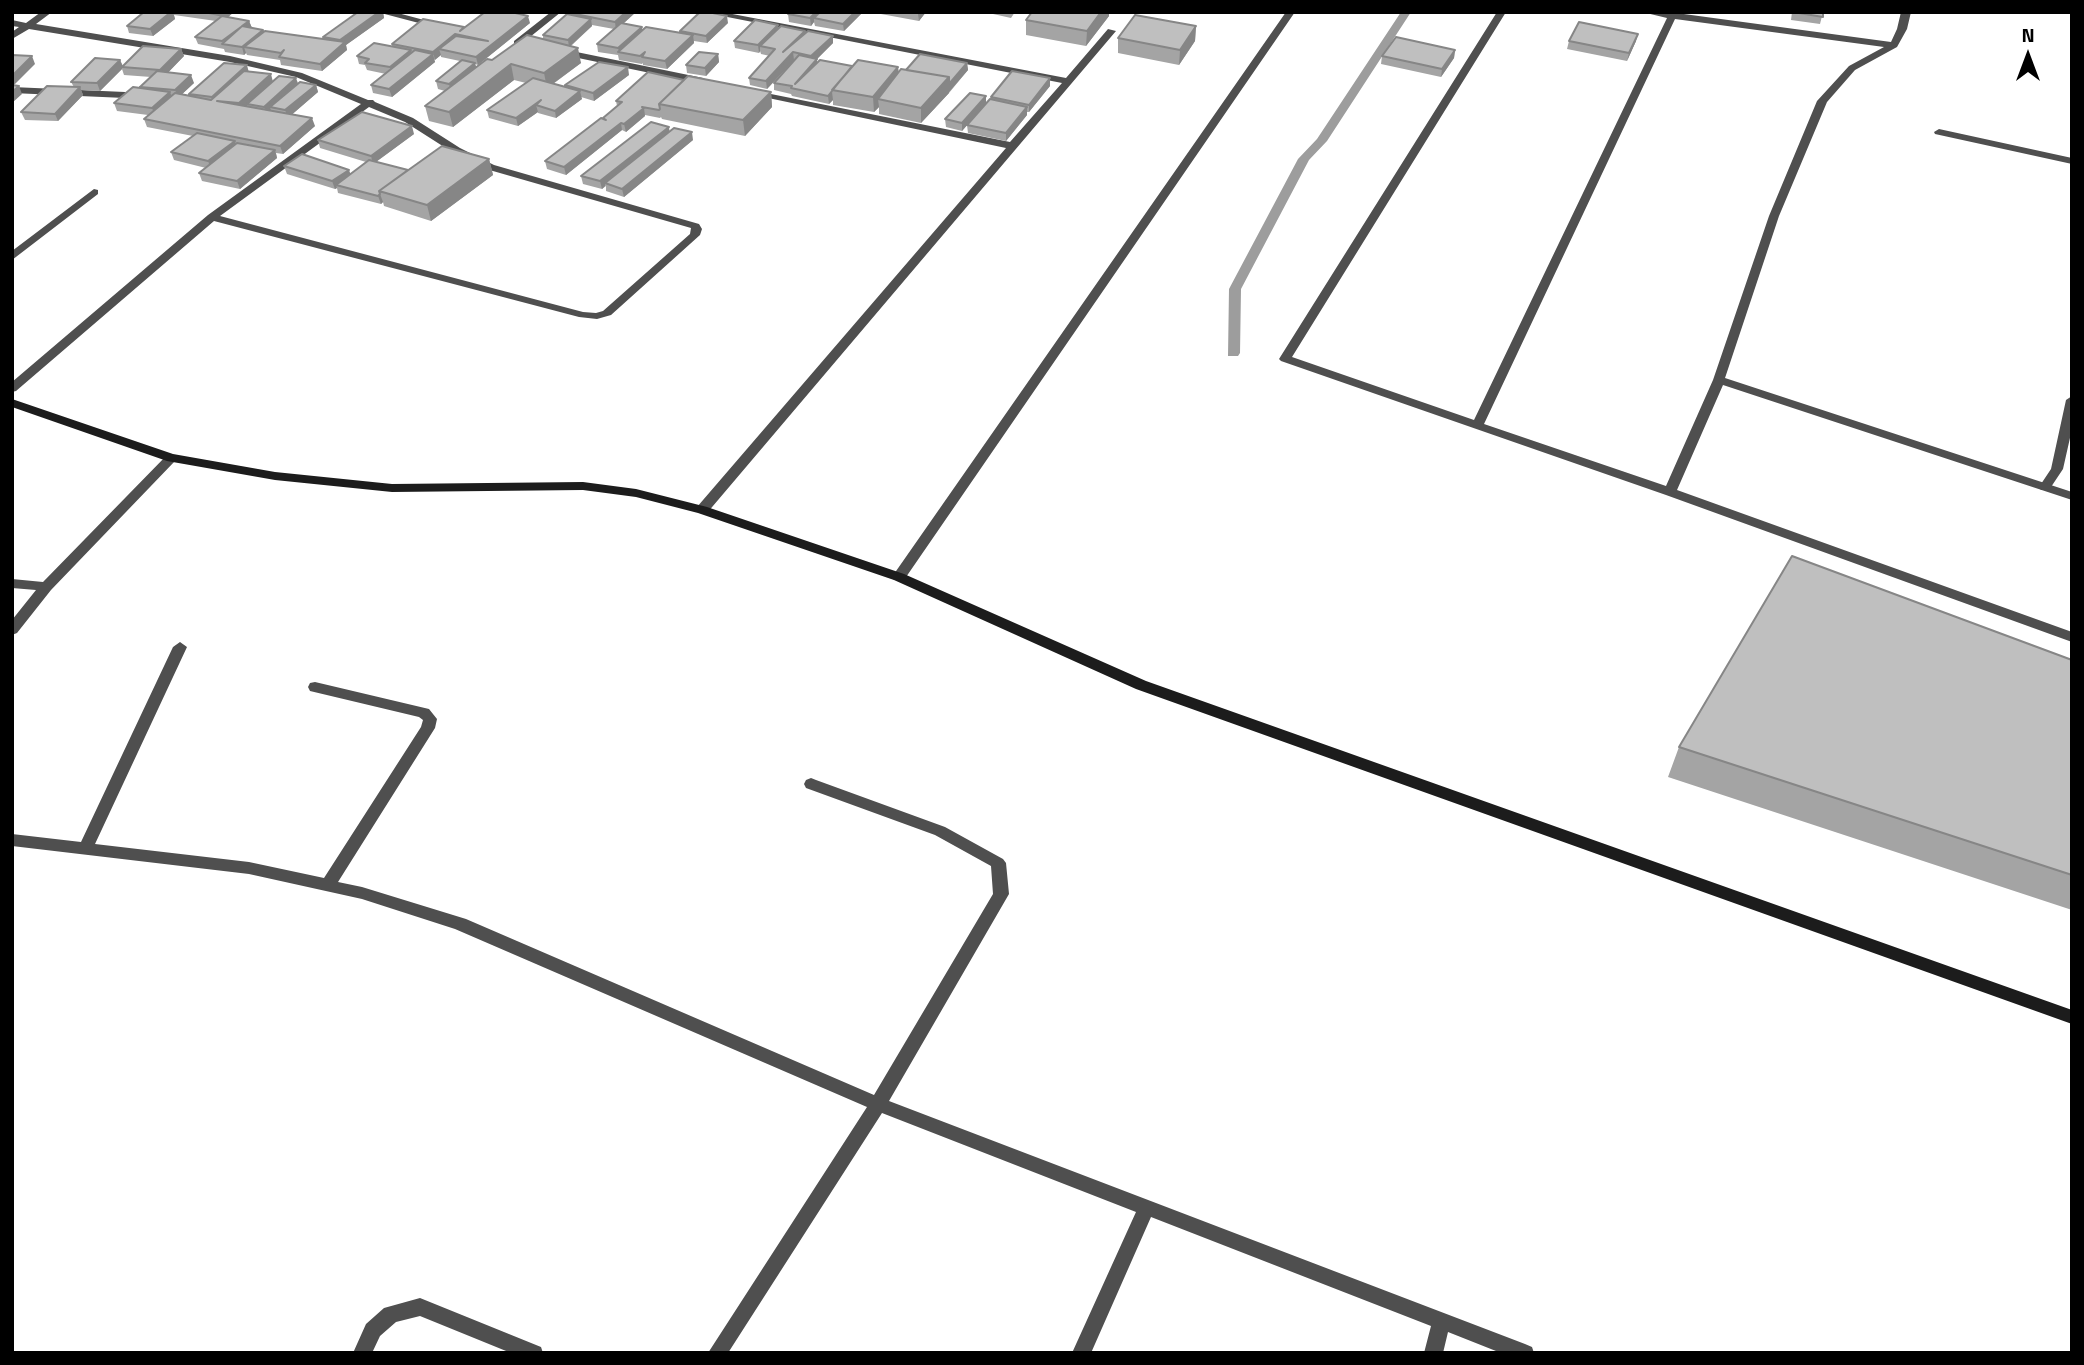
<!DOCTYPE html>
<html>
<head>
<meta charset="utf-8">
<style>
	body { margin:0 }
	#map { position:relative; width:2084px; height:1365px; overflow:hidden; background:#fff; font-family:"Titillium Web",sans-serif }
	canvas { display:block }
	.frame { position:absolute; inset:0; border:14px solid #000; pointer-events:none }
	.north { position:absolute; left:1993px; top:21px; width:70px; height:70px; -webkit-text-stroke:5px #fff; paint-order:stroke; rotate:0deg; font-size:19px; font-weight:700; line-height:28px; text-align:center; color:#000 }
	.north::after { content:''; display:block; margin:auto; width:24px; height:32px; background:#000; clip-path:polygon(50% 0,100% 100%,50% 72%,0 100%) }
</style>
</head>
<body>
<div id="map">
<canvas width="2084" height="1365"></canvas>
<div class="frame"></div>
<div class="north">N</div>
</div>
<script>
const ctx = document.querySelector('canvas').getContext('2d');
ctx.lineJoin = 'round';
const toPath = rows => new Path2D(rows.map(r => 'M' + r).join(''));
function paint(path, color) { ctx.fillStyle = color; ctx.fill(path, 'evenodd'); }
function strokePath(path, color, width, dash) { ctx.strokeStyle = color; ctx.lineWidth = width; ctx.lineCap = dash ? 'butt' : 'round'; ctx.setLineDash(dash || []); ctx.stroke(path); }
paint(toPath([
	[1401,12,1411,12,1327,141,1309,160,1241,289,1240,353,1238,356,1228,356,1229,289,1298,159,1317,139,1401,12]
]), '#9d9d9d');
paint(toPath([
	[1939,129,2072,158,2072,164,1935,134,1934,132,1939,129],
	[2072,396,2072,429,2063,469,2049,490,2041,490,2039,487,2051,469,2066,400,2072,396]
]), '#4f4f4f');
paint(toPath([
	[41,12,52,12,36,24,230,56,302,73,368,100,373,100,375,102,413,118,460,148,494,165,699,224,702,229,700,235,611,315,597,319,579,317,214,221,16,391,12,392,12,382,208,215,361,104,296,77,230,62,29,29,12,39,12,32,19,27,12,26,12,20,26,23,41,12],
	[369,107,405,122,452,152,486,169,691,228,690,234,603,311,596,313,583,312,220,216,369,107],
	[377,12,394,12,439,24,434,27,377,12],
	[551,12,561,12,525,41,539,44,539,48,514,45,514,41,551,12],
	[702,12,722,12,1066,78,1108,29,1116,31,707,513,702,514,696,510,697,507,1006,148,754,95,751,94,751,90,1010,142,1062,83,702,12],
	[1286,12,1295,12,904,580,894,580,892,577,894,574,1286,12],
	[1497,12,1506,12,1292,357,1474,420,1667,18,1642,12,1669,12,1891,42,1897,29,1901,12,1911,12,1907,29,1897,47,1855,70,1827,102,1779,216,1725,378,2072,492,2072,500,1723,385,1677,490,2072,632,2072,642,1666,495,1281,361,1279,359,1497,12],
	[1675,19,1884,47,1849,66,1817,101,1769,216,1713,380,1666,486,1484,424,1675,19],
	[562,49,703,78,708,81,703,84,559,54,557,52,562,49],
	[12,87,125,92,130,95,125,98,12,93,12,87],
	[94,189,98,190,98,194,12,260,12,251,94,189],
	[171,454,177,458,175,461,51,590,17,633,12,635,12,620,36,590,12,588,12,579,43,582,167,455,171,454],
	[180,642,187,647,95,844,249,862,324,878,421,727,423,720,419,717,310,691,308,687,310,683,315,682,429,709,437,719,435,728,338,882,362,887,466,919,874,1095,993,894,991,866,935,835,806,788,804,784,806,780,811,778,816,780,945,827,1003,859,1006,863,1009,894,889,1101,1525,1344,1532,1347,1534,1353,1501,1353,1448,1332,1443,1353,1424,1353,1431,1326,1151,1217,1091,1353,1072,1353,1136,1212,882,1113,728,1353,708,1353,867,1107,455,929,362,899,249,874,12,846,12,834,81,842,173,647,180,642],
	[420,1298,541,1347,543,1353,511,1353,420,1316,396,1322,380,1336,372,1353,353,1353,366,1324,384,1308,420,1298]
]), '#4f4f4f');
paint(toPath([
	[12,399,173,454,275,472,392,484,583,482,636,489,707,507,904,574,1146,681,2072,1010,2072,1024,1136,689,894,580,698,513,636,497,583,490,392,492,275,480,167,461,12,407,12,399]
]), '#1c1c1c');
paint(toPath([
	[138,12,234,12,228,17,249,21,252,28,263,30,264,32,324,39,323,37,358,12,383,12,384,18,346,45,347,50,322,71,281,65,280,60,247,55,246,53,244,55,225,52,224,49,198,44,195,37,216,21,174,15,175,19,153,36,129,33,127,26,143,13],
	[571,12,636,12,623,24,642,27,642,30,680,33,680,31,728,23,707,43,694,41,694,43,667,69,643,65,643,63,642,64,619,60,618,55,598,52,597,44,614,29,592,25,592,26,571,46,581,63,553,84,566,87,565,85,629,75,594,101,581,97,582,99,556,118,538,113,538,112,518,126,489,118,487,110,526,83,514,80,453,127,429,121,425,106,445,91,438,89,436,81,460,61,441,57,441,55,434,60,435,62,392,97,373,93,371,85,386,74,367,70,365,65,359,64,357,56,392,46,392,44,464,28,530,23,478,65,475,64,476,67,543,39,543,35,570,15],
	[870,12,926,12,919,21],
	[993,12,1015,12,1011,18,993,14],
	[1032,12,1109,12,1109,16,1086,46,1026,35,1026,20],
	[1792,12,1823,12,1820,24,1791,20],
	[862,13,844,31,815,26,814,22,811,26,789,22,788,14],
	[1196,26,1195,41,1179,65,1118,53,1118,38],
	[779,28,805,31,806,32,833,43,817,59,817,62,852,66,898,67,899,73,906,70,967,63,968,70,949,93,921,123,879,114,879,107,874,112,833,105,833,100,829,104,792,96,791,94,774,90,774,83,794,60,767,89,750,85,749,78,770,56,761,54,760,51,759,53,735,48,734,41],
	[1569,41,1636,41,1627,61,1567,49],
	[181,49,184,56,168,72,194,83,181,95,189,96,189,94,249,71,273,81,316,85,318,92,291,115,315,126,283,154,276,153,277,158,240,189,202,181,199,173,206,168,174,160,171,152,193,136,147,127,144,119,148,115,117,111,114,103,141,89,140,87,151,77,124,75,122,69,100,91,81,90,83,95,58,121,25,120,21,112,74,87,71,82,120,60,123,66],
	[1455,50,1454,58,1441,77,1381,64,1382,56],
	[718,54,719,62,706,76,687,73,686,65],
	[1050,78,1050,86,1029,112,1027,112,1027,115,1006,141,968,133,967,125,962,131,946,127,945,119,986,96,986,103,991,99,991,97],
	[684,80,771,92,772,107,745,136,662,119,661,117,660,118,645,115,645,116,626,132,622,130,566,175,547,169,545,161,603,119,603,118,617,106,616,101],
	[669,131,693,140,624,197,606,191,606,186,602,189,583,184,581,176],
	[414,134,376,162,408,170,489,159,493,175,431,221,384,206,383,202,381,204,338,193,337,188,335,189,287,174,284,166,351,174,366,162,320,148,318,140],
	[2072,660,2072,910,1668,777,1679,747]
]), '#a4a4a4');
paint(toPath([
	[171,12,173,12,175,19,153,36,150,29],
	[222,12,234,12,222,22,219,15],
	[379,12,383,12,384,18,346,45,347,50,322,71,320,64,342,45,340,40],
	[626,12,636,12,616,30,615,22],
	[816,12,824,12,814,18,814,22,811,26,810,18],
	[855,12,862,13,844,31,843,24],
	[919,12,926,12,919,21,918,14],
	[1101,12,1109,12,1109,16,1086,46,1087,31],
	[528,16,530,23,478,65,476,57],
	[727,16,728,23,707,43,706,36],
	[591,19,592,26,569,47,568,40],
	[249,21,252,28,242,26],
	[778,25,779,32,760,46,760,51,759,53,758,45],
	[1196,26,1195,41,1179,65,1180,50],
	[642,27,643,35,619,52,618,48],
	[263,30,266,37,244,47,246,53,244,55,242,47],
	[455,34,457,42,439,49,441,55,435,60,433,52],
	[1638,34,1636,41,1627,61,1629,53],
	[693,35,694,43,667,69,665,61],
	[833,36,833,43,817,59,817,66,795,84,812,64,811,56],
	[578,48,581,63,547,88,544,73],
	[181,49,184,56,163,78,160,70],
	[411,50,413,58,392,75,390,67],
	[1455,50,1454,58,1441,77,1442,69],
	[793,52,794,60,767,89,766,81],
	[433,54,435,62,392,97,389,89],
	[718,54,719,62,706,76,705,68],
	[32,56,35,64,13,86,12,76],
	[120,60,123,67,122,67,122,69,100,91,97,83],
	[475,63,477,70,451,92,449,84],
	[967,63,968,70,949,92,949,84],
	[511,64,514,80,453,127,449,112],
	[247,65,249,73,214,105,212,97],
	[628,67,629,75,594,101,593,93],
	[898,67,899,82,878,99,879,107,874,112,873,97],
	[271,74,273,82,247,104,247,106,242,111,239,103],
	[191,75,194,83,178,98,175,90],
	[949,77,949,93,921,123,921,108],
	[296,78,299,86,270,107,271,111,267,115,264,107],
	[1050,78,1050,86,1029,112,1029,105],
	[316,85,318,92,288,118,285,110],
	[19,86,22,94,12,103,12,92],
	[80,87,83,95,58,121,55,114],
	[580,91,582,99,556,118,555,111],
	[170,92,173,100,155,116,152,108],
	[771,92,772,107,745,136,743,120],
	[832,92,833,100,829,104,828,96],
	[986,96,986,104,962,131,962,123],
	[541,100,536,105,538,112,518,126,516,118],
	[1027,107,1027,115,1006,141,1006,133],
	[644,108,645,116,626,132,624,124],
	[312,118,315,126,283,154,280,146],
	[621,123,622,130,566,175,564,167],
	[412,126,414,134,373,164,371,156],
	[669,127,670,135,605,183,605,186,602,189,600,181],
	[692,132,693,140,624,197,622,189],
	[235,141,237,149,211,169,208,161],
	[275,150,277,158,240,189,237,181],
	[489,159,493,175,431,221,427,205],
	[349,170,352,178,336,185,337,188,335,189,332,181],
	[380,194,383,202,381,204,378,196]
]), '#868686');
const building = toPath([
	[144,12,171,12,150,29,127,26,144,12],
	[204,12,222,12,219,15,204,12],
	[358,12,379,12,340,40,323,37,358,12],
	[485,12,511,12,528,16,476,57,439,49,456,36,488,41,455,34,433,52,392,44,423,19,464,27,460,31,485,12],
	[571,12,626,12,615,22,570,13,571,12],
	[700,12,708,12,727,16,706,36,680,31,700,12],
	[790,12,816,12,810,18,788,14,790,12],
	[820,12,855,12,843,24,814,18,820,12],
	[1032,12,1101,12,1087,31,1026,20,1032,12],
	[1793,12,1823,12,1823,17,1793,12],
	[567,14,591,19,568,40,543,35,567,14],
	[1135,15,1196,26,1180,50,1118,38,1135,15],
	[222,16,249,21,242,26,263,30,242,47,222,44,241,27,222,41,195,37,222,16],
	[755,20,778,25,758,45,734,41,755,20],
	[1579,22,1638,34,1629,53,1569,41,1579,22],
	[621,23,642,27,618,48,597,44,621,23],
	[781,26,805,31,783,52,808,31,833,36,811,56,793,52,766,81,749,78,775,49,760,46,781,26],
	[646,27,693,35,665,61,642,57,645,52,640,56,618,52,646,27],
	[265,31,345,42,320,64,279,57,284,50,281,53,244,47,265,31],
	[527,35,578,48,544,73,511,64,449,112,425,106,487,59,492,60,527,35],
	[1396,37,1455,50,1442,69,1382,56,1396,37],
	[374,43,411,50,390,67,365,63,369,59,357,56,374,43],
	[143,46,181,49,160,70,122,67,143,46],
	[415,50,433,54,389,89,371,85,415,50],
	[699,52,718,54,705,68,686,65,699,52],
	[920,54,967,63,949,84,949,77,906,70,920,54],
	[12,55,32,56,12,76,12,55],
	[799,55,817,59,795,84,820,60,852,66,828,96,791,88,792,86,774,83,799,55],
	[95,58,120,60,97,83,71,82,95,58],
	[462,60,475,63,449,84,436,81,462,60],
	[858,60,898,67,873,97,832,90,858,60],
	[599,62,628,67,593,93,565,85,599,62],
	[224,63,247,65,212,97,189,94,224,63],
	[901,69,949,77,921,108,878,99,901,69],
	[157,71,191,75,175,90,140,87,157,71],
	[244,71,271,74,239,103,217,101,312,118,280,146,144,119,175,93,211,100,244,71],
	[1012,71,1050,78,1029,105,991,97,1012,71],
	[648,72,684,80,659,104,660,109,659,110,642,107,644,108,624,124,621,123,564,167,545,161,601,118,606,120,603,118,622,102,616,101,648,72],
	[279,76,296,78,264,107,247,104,279,76],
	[688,76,771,92,743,120,659,104,688,76],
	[533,78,580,91,555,111,536,105,541,100,516,118,487,110,533,78],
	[300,82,316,85,285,110,270,107,300,82],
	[12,85,19,86,12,92,12,85],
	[47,86,80,87,55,114,21,112,47,86],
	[133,87,170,92,152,108,114,103,133,87],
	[970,93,986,96,962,123,945,119,970,93],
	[990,99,1027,107,1006,133,967,125,990,99],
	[362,112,412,126,371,156,318,140,362,112],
	[651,122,669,127,600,181,581,176,651,122],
	[674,128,692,132,622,189,605,183,674,128],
	[197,133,235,141,208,161,171,152,197,133],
	[237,143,275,150,237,181,199,173,237,143],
	[442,146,489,159,427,205,379,191,442,146],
	[302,154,349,170,332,181,284,166,302,154],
	[369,160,408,170,379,191,380,194,378,196,336,185,369,160],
	[1792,556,2072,660,2072,875,1679,747,1792,556]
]);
paint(building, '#bfbfbf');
strokePath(building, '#868686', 2);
</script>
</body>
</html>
